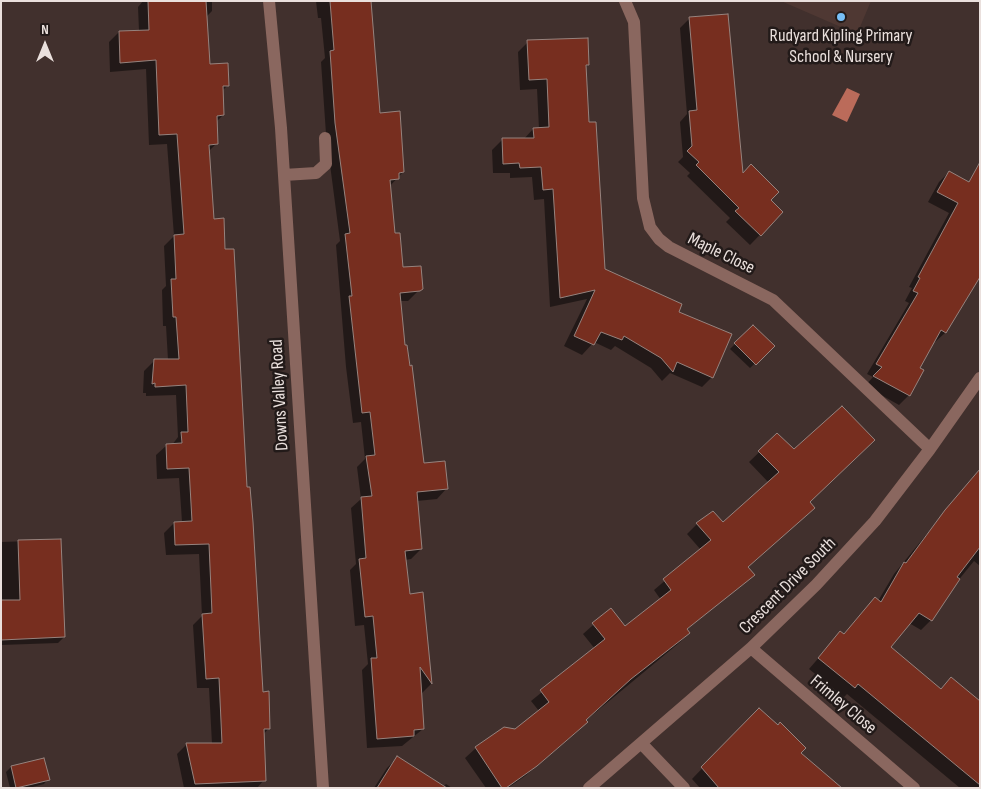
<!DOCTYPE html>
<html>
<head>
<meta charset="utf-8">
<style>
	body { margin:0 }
	#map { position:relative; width:981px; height:789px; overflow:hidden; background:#41302d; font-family:"Sofia Sans Condensed",sans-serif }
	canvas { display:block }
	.frame { position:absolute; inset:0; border:2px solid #eae0dd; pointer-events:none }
	.north { position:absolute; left:20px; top:20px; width:50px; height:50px; -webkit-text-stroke:4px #221a19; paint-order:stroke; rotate:0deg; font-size:14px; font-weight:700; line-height:20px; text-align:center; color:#eae0dd }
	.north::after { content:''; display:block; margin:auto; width:18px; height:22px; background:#eae0dd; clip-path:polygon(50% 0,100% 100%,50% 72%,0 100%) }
</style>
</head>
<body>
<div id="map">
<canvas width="981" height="789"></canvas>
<div class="frame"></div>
<div class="north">N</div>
</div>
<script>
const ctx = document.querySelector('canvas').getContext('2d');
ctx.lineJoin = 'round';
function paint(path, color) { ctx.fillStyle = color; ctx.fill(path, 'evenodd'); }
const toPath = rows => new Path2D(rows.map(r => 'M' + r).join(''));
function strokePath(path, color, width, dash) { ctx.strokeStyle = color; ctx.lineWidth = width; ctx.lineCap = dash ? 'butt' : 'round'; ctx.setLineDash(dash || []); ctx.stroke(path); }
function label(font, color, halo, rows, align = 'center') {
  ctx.font = font + ' "Sofia Sans Condensed",sans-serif'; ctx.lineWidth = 5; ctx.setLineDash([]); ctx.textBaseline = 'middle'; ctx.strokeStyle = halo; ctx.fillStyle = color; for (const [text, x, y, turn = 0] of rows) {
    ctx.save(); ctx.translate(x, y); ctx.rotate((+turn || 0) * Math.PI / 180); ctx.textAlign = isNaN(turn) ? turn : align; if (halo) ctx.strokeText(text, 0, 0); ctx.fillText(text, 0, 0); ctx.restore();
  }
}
paint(toPath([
	[781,1,871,1,857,34]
]), '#4f3833');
paint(toPath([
	[847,88,860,94,847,122,832,115]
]), '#bb6b5a');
paint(toPath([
	[143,1,212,1,212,11,206,17,209,65,228,85,222,91,223,115,216,122,216,144,208,152,213,220,224,250,261,693,269,728,263,735,264,780,257,788,184,788,177,754,187,744,212,744,209,688,197,688,193,625,202,616,199,554,166,555,164,533,174,523,182,522,179,478,157,479,156,455,167,445,172,445,178,437,176,395,146,396,146,393,143,393,144,371,154,361,168,360,166,326,163,326,162,290,166,286,164,246,174,236,167,144,149,145,146,69,110,72,109,42,119,32,139,31,138,7],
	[316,1,369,1,379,114,403,172,389,187,394,235,402,269,421,288,408,301,400,301,404,346,423,464,447,488,437,499,417,501,421,549,411,559,405,560,409,595,422,594,431,684,421,694,423,729,402,746,367,748,362,670,368,664,364,625,355,626,350,570,356,564,351,508,361,499,357,467,365,459,361,422,353,423,346,367,336,245,340,241,326,134,321,62,325,58,321,18,318,18],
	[690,18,742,176,782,212,750,245,726,222,730,218,687,176,690,173,678,162,683,157,680,122,687,114,680,28],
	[528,42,588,65,585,68,588,124,604,270,678,313,712,377,702,387,670,373,662,381,651,368,615,346,611,350,594,342,582,355,564,346,587,299,550,307,544,199,534,200,532,177,510,178,510,173,493,173,492,150,502,140,523,140,533,129,539,129,537,89,520,90,518,52],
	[949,172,980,274,945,333,935,342,933,341,919,368,923,371,909,395,899,405,865,386,873,377,867,374,909,303,905,301,912,288,909,287,949,213,928,202,939,182],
	[753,326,773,346,750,368,730,349],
	[777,435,808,503,747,567,753,575,686,630,689,633,679,643,585,721,587,722,577,732,525,776,508,788,486,788,465,758,476,748,504,728,515,731,539,711,531,701,595,649,583,634,610,610,625,627,661,600,654,590,701,550,687,534,697,524,723,524,769,483,749,462],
	[980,469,980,566,974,561,944,598,931,620,921,630,909,623,890,647,940,690,951,679,980,707,980,788,960,788,847,694,844,697,809,669,840,633,843,635,878,601,894,574],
	[60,540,64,637,58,643,1,645,1,542],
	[1,700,2,736,1,737],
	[759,709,799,753,840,788,700,788,692,779],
	[397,758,443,787,446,784,452,788,374,788,387,768],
	[11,767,48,779,44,784,29,788,10,788,6,772]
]), '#0007');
const building = toPath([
	[148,1,206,1,210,64,228,63,229,86,223,86,224,115,217,116,218,144,209,145,214,219,224,218,225,249,234,249,247,487,250,487,253,522,263,692,269,691,270,729,264,729,266,781,195,784,186,743,222,743,219,678,206,679,202,614,212,613,209,544,175,545,174,522,192,521,189,468,167,469,166,444,182,443,181,432,188,432,186,385,155,387,155,383,152,384,154,359,179,359,176,317,173,317,171,279,176,279,174,235,184,234,177,134,159,135,156,60,120,63,119,31,149,30,148,1],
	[330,1,371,1,380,113,400,111,404,172,399,173,399,179,390,180,395,233,400,233,403,267,421,266,423,289,420,291,400,293,405,345,407,345,410,366,412,365,424,463,445,461,448,489,417,492,422,549,405,551,410,594,423,592,432,684,420,667,424,729,414,730,414,736,377,739,371,658,377,658,373,616,365,617,359,559,366,558,361,497,372,496,366,456,375,455,370,412,362,413,349,296,352,296,345,234,350,233,335,123,330,51,334,50,330,1],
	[728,14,743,173,751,164,779,192,771,200,783,212,761,236,735,211,739,208,696,165,699,162,687,151,692,146,689,111,697,110,689,17,728,14],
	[588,38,589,65,586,65,589,122,596,122,605,269,682,304,679,312,732,334,713,378,677,362,673,372,661,358,624,336,622,340,601,332,594,345,574,336,595,290,560,298,553,189,543,190,541,167,520,168,519,163,503,164,502,138,534,138,533,128,549,127,547,79,529,80,527,40,588,38],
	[980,162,980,277,946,333,941,330,920,368,924,370,910,396,873,376,882,367,876,364,918,293,913,291,920,278,918,277,958,203,937,192,949,171,969,182,980,162],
	[753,325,775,346,756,365,734,343,753,325],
	[842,406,875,440,810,502,815,508,748,567,755,575,687,629,690,633,631,679,586,720,588,722,537,766,506,788,502,788,475,747,504,727,515,729,549,702,540,690,605,639,592,623,611,608,625,626,671,590,663,579,711,540,696,523,713,511,723,522,779,472,758,451,777,433,794,449,842,406],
	[980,469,980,547,957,577,960,579,932,621,919,613,891,647,941,689,951,677,980,701,980,785,858,684,855,688,818,658,840,631,844,634,875,597,881,602,904,562,906,563,945,510,980,469],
	[61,539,65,637,1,640,1,600,20,600,18,540,61,539],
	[759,708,778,725,780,722,806,748,801,753,842,788,719,788,701,767,759,708],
	[397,756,447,788,377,788,397,756],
	[44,758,50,780,16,788,11,766,44,758]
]);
paint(building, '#772e1f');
strokePath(building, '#96837e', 1);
strokePath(toPath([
	[269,1,281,128,323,788],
	[625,1,634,22,643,198,650,227,659,239,669,247,773,300,930,449],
	[284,175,316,173,326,164,325,138],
	[751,648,914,788],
	[641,743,684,788],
	[589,788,751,648,816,585,875,521,930,449,980,378]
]), '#8a675f', 12);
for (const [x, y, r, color] of [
	[841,17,5,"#77bff7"]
]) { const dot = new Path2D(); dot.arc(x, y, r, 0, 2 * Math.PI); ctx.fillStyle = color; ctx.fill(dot); strokePath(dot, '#221a19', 2); }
label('18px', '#eae0dd', '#221a19', [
	["Rudyard Kipling Primary",841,36],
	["School & Nursery",841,57]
]);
label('18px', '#eae0dd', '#221a19', [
	["Maple Close",721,254,26],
	["Downs Valley Road",280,395,-93],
	["Crescent Drive South",788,586,-45],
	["Frimley Close",843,705,40]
]);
</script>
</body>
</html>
